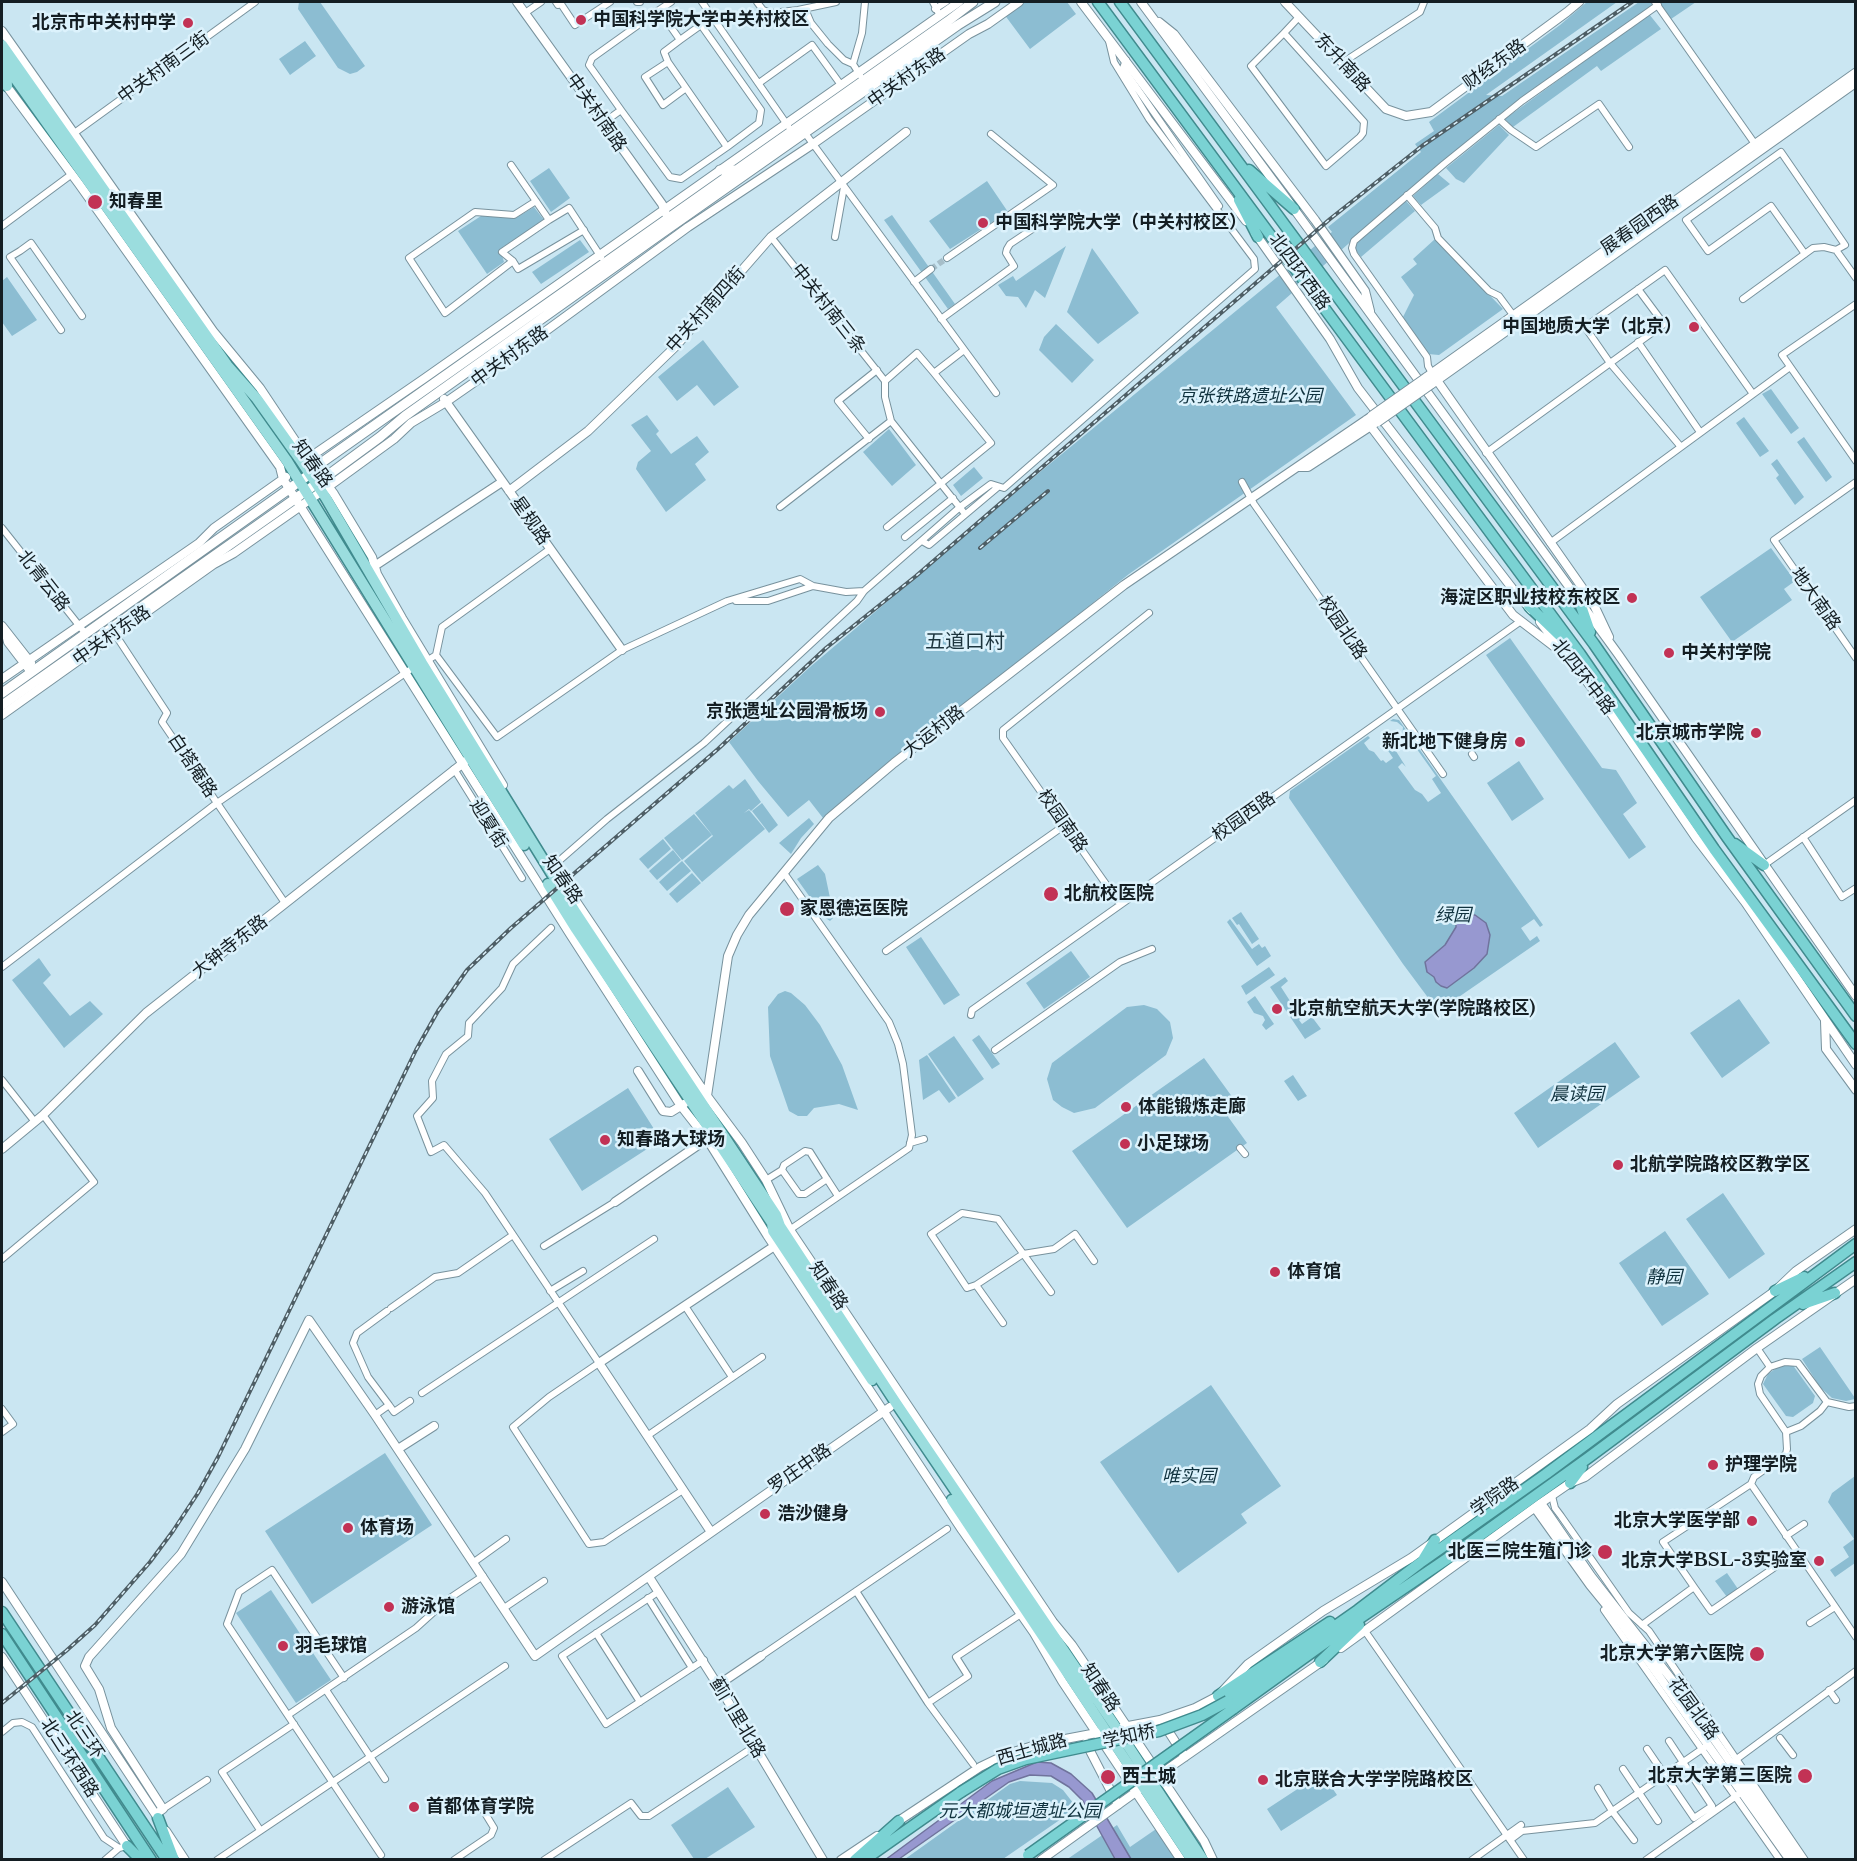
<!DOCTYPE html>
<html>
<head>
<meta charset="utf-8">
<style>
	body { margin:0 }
	#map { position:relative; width:1857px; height:1861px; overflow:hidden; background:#cae6f2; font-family:"Libre Baskerville",serif }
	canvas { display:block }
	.frame { position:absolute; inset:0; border:3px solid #141e23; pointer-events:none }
</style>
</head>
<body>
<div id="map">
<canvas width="1857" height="1861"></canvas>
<div class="frame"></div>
</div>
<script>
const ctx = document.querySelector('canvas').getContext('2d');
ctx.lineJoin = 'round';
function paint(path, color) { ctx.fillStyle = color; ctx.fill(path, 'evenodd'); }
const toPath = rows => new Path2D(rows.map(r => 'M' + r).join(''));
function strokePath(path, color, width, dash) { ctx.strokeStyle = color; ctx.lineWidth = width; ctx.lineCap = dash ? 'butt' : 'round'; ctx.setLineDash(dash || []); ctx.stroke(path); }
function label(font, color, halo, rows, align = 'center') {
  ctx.font = font + ' "Libre Baskerville","Noto Sans SC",serif'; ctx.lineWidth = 5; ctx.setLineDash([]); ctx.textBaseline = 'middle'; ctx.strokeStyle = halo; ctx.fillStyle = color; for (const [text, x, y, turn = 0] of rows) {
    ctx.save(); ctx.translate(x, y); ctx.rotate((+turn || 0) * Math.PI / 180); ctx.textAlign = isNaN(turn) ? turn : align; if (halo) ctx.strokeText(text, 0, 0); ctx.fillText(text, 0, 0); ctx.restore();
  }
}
paint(toPath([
	[299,2,320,2,365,66,357,72,350,74,338,68,298,9],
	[1022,2,1067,2,1076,14,1030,49,1004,14],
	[1587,2,1617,2,1486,95,1502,96,1639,2,1696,2,1671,19,1659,2,1510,106,1442,162,1276,307,1356,415,1129,574,827,815,823,818,809,800,788,817,758,781,729,742,810,667,1040,472,1332,232,1328,227,1421,152,1415,144,1434,131,1429,122,1560,25],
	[1649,14,1661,29,1601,71,1597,66,1513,127,1505,119],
	[305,41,316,56,290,75,279,59],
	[1499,125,1509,135,1464,183,1456,179,1446,168],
	[549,168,570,198,551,212,530,181],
	[1438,174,1450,184,1421,205,1413,196],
	[987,181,1008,212,950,249,929,221],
	[1406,201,1415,211,1361,257,1355,249,1357,241],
	[534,207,544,220,500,249,504,262,487,274,458,231,481,216,516,218],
	[892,215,955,304,948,309,884,220],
	[1435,239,1503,309,1439,355,1428,354,1403,317,1414,295,1401,277,1417,264,1413,259],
	[580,240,589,252,541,284,532,272],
	[1066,246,1045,298,1035,290,1026,308,1018,297,1006,296,998,285,1013,276,1016,281],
	[1092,248,1139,313,1098,344,1067,312],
	[7,277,37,320,12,336,2,322,2,281],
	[1056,324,1094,360,1072,383,1039,350,1044,337],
	[703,340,739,387,714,406,697,385,677,401,658,377],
	[1771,389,1799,428,1791,434,1762,394],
	[647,415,659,431,656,434,671,454,697,436,709,452,695,464,706,480,666,512,636,469,638,462,651,451,631,425],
	[1744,417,1769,451,1760,457,1736,423],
	[889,429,916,465,892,486,863,452],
	[1804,437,1832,477,1826,482,1797,442],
	[1777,459,1804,497,1795,505,1776,478,1779,475,1771,464],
	[974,467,983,478,961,496,953,485],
	[1771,548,1795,581,1784,589,1792,600,1732,642,1700,597],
	[1510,638,1602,768,1616,770,1637,803,1623,814,1646,847,1629,859,1486,655],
	[1393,719,1399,720,1543,925,1540,927,1534,919,1521,928,1530,941,1537,936,1540,941,1450,1003,1432,1003,1403,964,1289,798,1290,791,1368,736,1370,738,1364,743,1369,750,1374,752,1381,761,1383,760,1386,763,1393,758,1387,749,1394,744,1396,746,1394,748,1406,767,1402,763,1398,767,1415,790,1422,794,1428,802,1441,793,1432,779,1436,776,1409,738,1404,741,1402,738,1403,727,1397,722,1390,721],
	[1519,761,1544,799,1512,821,1487,783],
	[745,779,761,802,751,811,749,809,744,813,749,810,765,829,702,882,684,861,713,836,695,813,729,785,733,789],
	[762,803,778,825,769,833,752,811],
	[694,814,712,835,682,860,664,838],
	[809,818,814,824,801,838,791,854,779,843],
	[663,839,671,849,648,869,639,859],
	[673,850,681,860,657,880,649,871],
	[682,861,691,871,667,891,659,882],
	[818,865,825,874,834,917,830,921,824,917,797,879],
	[692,873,701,883,677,903,669,894],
	[1241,912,1259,939,1252,944,1239,924,1237,925,1232,918],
	[1230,919,1252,949,1259,944,1262,948,1265,946,1271,956,1257,966,1227,922],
	[921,937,960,995,944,1005,906,947],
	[1071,951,1090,977,1044,1009,1026,983],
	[39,958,51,975,43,983,70,1016,90,1001,103,1014,64,1048,12,980],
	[1269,967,1275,975,1246,995,1241,986],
	[1285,977,1288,981,1281,987,1301,1018,1299,1020,1302,1024,1312,1017,1321,1029,1305,1039,1270,987],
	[785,991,791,993,805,1005,820,1025,842,1065,858,1110,839,1104,814,1108,807,1116,798,1116,789,1111,770,1056,768,1007,778,994],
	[1255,996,1274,1024,1266,1030,1262,1025,1265,1020,1263,1016,1254,1013,1247,1002],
	[1739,999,1770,1043,1722,1078,1690,1033],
	[1144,1005,1157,1009,1170,1022,1173,1038,1166,1055,1095,1108,1074,1113,1062,1107,1053,1100,1047,1079,1052,1063,1127,1007],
	[979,1035,1000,1064,992,1069,972,1040],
	[954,1036,984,1079,958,1097,928,1054],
	[1615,1042,1640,1077,1538,1148,1514,1113],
	[927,1055,956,1098,949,1103,939,1090,923,1100,919,1060],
	[1204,1058,1233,1098,1221,1107,1247,1143,1127,1228,1072,1151],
	[1293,1075,1307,1096,1298,1101,1284,1081],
	[628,1088,661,1140,582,1191,549,1139],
	[1723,1193,1765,1254,1729,1279,1686,1219],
	[1665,1231,1709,1294,1662,1326,1619,1263],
	[1820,1347,1855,1398,1855,1399,1846,1401,1832,1398,1820,1387,1802,1359],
	[1792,1364,1815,1396,1813,1403,1793,1417,1786,1416,1763,1384,1768,1374,1778,1367],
	[1211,1385,1281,1486,1241,1514,1247,1523,1178,1573,1100,1462],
	[385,1453,432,1525,312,1604,265,1531],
	[1855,1476,1855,1563,1835,1577,1830,1570,1849,1557,1843,1547,1854,1539,1828,1502,1832,1493],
	[1727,1573,1738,1589,1727,1597,1715,1581],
	[271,1590,331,1680,296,1703,236,1613],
	[1322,1773,1337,1795,1281,1831,1267,1809],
	[1020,1781,1052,1783,1063,1790,1077,1808,1003,1859,905,1859,1010,1784],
	[728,1787,755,1827,705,1859,694,1859,671,1825],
	[1117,1825,1130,1847,1159,1827,1181,1860,1066,1860]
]), '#8cbdd2');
const water = toPath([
	[1475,915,1486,923,1490,935,1487,954,1474,968,1447,988,1441,986,1436,982,1434,977,1427,972,1425,962,1445,945,1456,927,1456,917,1463,915,1475,915],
	[1037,1762,1051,1763,1071,1774,1092,1793,1131,1859,1115,1859,1083,1801,1069,1787,1051,1776,1030,1775,1009,1782,899,1859,885,1860,992,1781,1037,1762]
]);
paint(water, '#9798d0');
strokePath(water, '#70739c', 1.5);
strokePath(toPath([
	[931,269,947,258]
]), '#a6bec9', 6, [6, 3]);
const minor = toPath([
	[556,2,558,5,561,4,575,25,610,2],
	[637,2,640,2],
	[671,2,659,10,680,40,701,25,761,110,759,123,727,147],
	[702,2,788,126],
	[757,2,763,10,772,13,798,10,836,2],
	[933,2,940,16],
	[1655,2,1755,144],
	[805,9,811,23,828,44,844,60,853,64],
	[935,9,946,2],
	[525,13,541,2],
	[1284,33,1364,122,1363,133,1360,137,1326,166,1251,66,1284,33,1299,17],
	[1126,60,1123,68,1219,206],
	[668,62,686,88],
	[1342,63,1420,12,1424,2],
	[860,75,853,64,862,33,865,2],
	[759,83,812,45,841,85],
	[621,110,670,177,681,179,727,147,686,88,663,105,645,77,668,62,664,52,680,40],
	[1499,119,1511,130,1536,147,1599,104,1629,147],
	[603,123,621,110,589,65,592,58,659,10],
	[805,133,996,393],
	[73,134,255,2],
	[511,165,549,220,569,208,601,257],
	[1407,195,1435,228,1438,238,1489,291,1499,296,1513,315],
	[536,201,514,215,475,212,409,258,445,313,513,261,518,269,584,230],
	[2,226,72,174],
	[771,237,885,381],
	[835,237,844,187],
	[1805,254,1771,206,1708,251,1686,220,1781,152,1845,245,1836,250],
	[947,258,1053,185,991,134],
	[513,261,502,252,549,220],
	[914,282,931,269],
	[1743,299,1813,248,1824,247,1836,250,1856,278],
	[1856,304,1782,355,1856,461],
	[941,319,1014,266,1006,253,1007,249,1010,244,1037,226],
	[61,330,10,257,20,251,31,243,82,316],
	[1638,342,1700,432],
	[964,350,934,373,917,353,885,381,885,397,891,421,965,514],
	[1432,373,1428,366,1427,357,1354,254,1352,248,1354,241,1444,164,1522,101,1658,5],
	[869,439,838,401,877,370],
	[1681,447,1610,363,1585,327,1665,270,1753,394],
	[1486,453,1664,324,1638,289],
	[1242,482,1254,504,1443,774],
	[1856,482,1774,540,1856,658],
	[780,507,891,421],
	[887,527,991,443,934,373],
	[2,528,85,633],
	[905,537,953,498],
	[922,541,929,545,998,487],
	[1550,543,1790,367],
	[736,601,768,601,813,586],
	[113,631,167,713,162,722,285,903],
	[436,655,442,627,550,549],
	[425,662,436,655,497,737,622,650,727,601,800,579,813,586,846,592,864,591],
	[1472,754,1474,757],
	[454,769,522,878],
	[1803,837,1842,897,1856,888],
	[560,860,607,819,704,743,857,601,864,591,960,507,991,484,1004,488,1255,269,1254,259,1149,119,1114,62,1109,41],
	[1764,865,1856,800],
	[784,873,889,1022,898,1044,903,1064,912,1135,909,1148,788,1231],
	[1120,904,1003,738,1003,730,1149,613],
	[551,928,513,964,502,988,469,1023,468,1036,446,1054,432,1081,433,1098,417,1116,431,1152,444,1145,485,1193,599,1363,549,1397,513,1427,589,1544,604,1542,683,1490],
	[886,951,1065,825],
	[2,967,217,803,414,667],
	[971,1015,972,1010,1521,621],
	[995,1050,1120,962,1152,949],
	[2,1080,35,1122],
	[910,1143,924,1139],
	[1240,1148,1245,1154],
	[827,1179,838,1196],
	[766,1180,782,1170,784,1165,805,1151,810,1152,827,1179,805,1194,799,1194,782,1170],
	[544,1246,615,1202],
	[2,1259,94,1182,43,1115],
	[976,1285,967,1288,931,1234,962,1213,998,1219,1051,1292],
	[550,1291,583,1271],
	[685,1306,732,1377],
	[391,1308,435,1277,458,1273,513,1235],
	[1003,1323,976,1285,1023,1254,1054,1249,1075,1234,1094,1261],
	[1757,1348,1770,1367],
	[422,1393,654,1239],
	[389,1405,394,1412,410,1401],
	[1856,1406,1849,1407,1827,1402,1798,1363,1785,1362,1770,1367,1761,1376,1758,1384,1760,1394,1786,1432,1787,1449,1786,1454,1754,1477,1751,1484,1856,1637],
	[2,1409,13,1424,2,1432],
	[375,1415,389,1405,368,1377,353,1343,357,1333,387,1311],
	[1786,1432,1801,1426,1820,1411,1827,1402],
	[647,1436,762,1357],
	[1552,1496,1555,1508,1561,1516,1629,1613,1649,1631,1805,1860],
	[1786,1536,1804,1524],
	[474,1562,506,1539],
	[1694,1587,1711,1611,1797,1552],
	[856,1591,928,1703],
	[658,1592,562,1656,606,1724,704,1660],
	[648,1598,692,1668],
	[504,1608,544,1581],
	[1604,1610,1780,1860],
	[1810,1623,1835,1607],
	[1642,1625,1694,1587,1663,1542,1751,1484],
	[1365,1631,1524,1860],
	[596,1633,640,1702],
	[761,1656,947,1529],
	[344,1678,272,1570,239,1592,227,1624,381,1855],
	[326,1690,385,1779],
	[1829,1690,1836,1700],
	[288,1715,416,1628,447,1600,483,1576],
	[2,1732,13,1723,22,1722,32,1727,104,1838,119,1848,127,1846],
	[1780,1738,1793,1755],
	[1647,1749,1694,1818,1712,1806,1669,1741],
	[1734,1761,1856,1671],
	[973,1764,928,1703,968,1676,956,1657,1021,1614],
	[1623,1769,1658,1821],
	[1598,1788,1612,1811,1634,1840],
	[163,1809,207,1780],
	[260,1830,222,1772,294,1724],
	[1510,1840,1522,1831,1595,1823,1705,1747],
	[105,1860,119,1848],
	[217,1860,505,1666],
	[454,1860,491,1835,494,1828,483,1810],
	[544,1860,631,1803,641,1816,649,1816,755,1746],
	[1472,1860,1521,1825],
	[1646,1860,1739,1794]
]);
const tertiary = toPath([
	[517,2,662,204,666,214],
	[1081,2,1246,221],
	[1141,2,1294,209,1618,654,1856,996],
	[1285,2,1386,109,1406,116,1431,112,1567,12,1579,2],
	[1159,22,1174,34,1315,220,1365,291,1370,311],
	[2,31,213,331,260,388,302,451,334,494,372,557,377,574,402,618,503,785],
	[5,84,79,184,280,467,283,479,570,934,681,1106,707,1139,767,1235,962,1530,1034,1633,1062,1681,1181,1860],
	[1255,233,1330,339,1358,388,1512,588,1531,610],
	[1434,376,1593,603,1609,637],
	[444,399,622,650],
	[1366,420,1513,615,1556,648],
	[306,464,314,458,316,453,425,378,959,2],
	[1298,467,1308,467,1374,424],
	[509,491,588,431,675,347,771,237,906,132],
	[373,567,502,482],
	[1540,622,1606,706,1696,838,1745,902,1856,1065],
	[2,626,31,663],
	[6,634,8,642,31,672],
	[2,679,199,543,214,528,286,477],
	[2,715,214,564,234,553,335,482,394,439,411,423,446,402,502,363,688,227,813,144,969,34,988,24,1019,2],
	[555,870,707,1096,742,1143,766,1180,790,1230,1053,1622,1072,1645,1204,1841,1213,1860],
	[1825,1021,1826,1049,1856,1090],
	[638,1071,663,1111,671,1112,684,1104],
	[707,1096,728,956,737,935,749,915,829,818,894,763,1124,585,1372,416],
	[2,1149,43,1115,146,1013,467,760],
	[615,1202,707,1139],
	[398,1449,434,1426],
	[1541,1503,1591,1576,1676,1685,1799,1860],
	[1535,1508,1590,1585,1621,1623,1790,1860],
	[711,1532,599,1363,779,1243],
	[649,1577,726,1698,823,1860],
	[2,1582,158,1818],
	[1341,1648,1541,1503,1570,1483,1585,1477,1757,1348,1856,1279],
	[2,1657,128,1848],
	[718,1685,761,1656],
	[1165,1726,1185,1757],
	[1123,1727,1160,1720,1195,1708,1218,1696,1248,1664,1323,1611,1411,1558,1590,1429,1617,1404,1775,1291,1796,1271,1856,1229],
	[1086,1743,1118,1805],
	[1156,1777,1324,1660],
	[156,1814,163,1809,111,1728,99,1689,85,1666,89,1657,181,1554,245,1449,309,1320,375,1415,535,1656,890,1407],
	[897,1822,980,1767,1007,1754,1039,1744,1102,1732],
	[166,1831,185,1860],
	[841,1860,877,1836],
	[1041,1860,1140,1789]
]);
const secondary = toPath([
	[720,170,736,170],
	[1426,378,1856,73],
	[1431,384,1856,82],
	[2,693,310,474,321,463,948,21,973,2],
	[2,705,316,484,380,437,405,416,662,233,958,25,995,2]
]);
const primary = toPath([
	[2,45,227,365,257,399,299,458,326,498,422,663,576,913,776,1215,780,1226,896,1403,1117,1729,1203,1860],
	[2,60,287,461,524,845],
	[6,67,7,86],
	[548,884,576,929,772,1223,773,1231,872,1380],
	[952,1500,1192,1860]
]);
const trunk = toPath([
	[1098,2,1580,654,1714,849,1856,1044],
	[1120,2,1594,644,1727,837,1856,1016],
	[1249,170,1294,209],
	[1239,200,1258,237],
	[1580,603,1590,632],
	[1529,606,1559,635],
	[1735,844,1764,865],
	[1775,1291,1804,1277],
	[1803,1304,1835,1293],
	[1570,1483,1582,1467],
	[1424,1558,1435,1540],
	[2,1612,167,1860],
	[2,1634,151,1860],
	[1320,1662,1359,1625],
	[1218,1696,1330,1622],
	[1228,1701,1358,1610,1420,1563,1546,1474,1856,1244],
	[1233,1709,1354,1622,1457,1552,1588,1458,1775,1319,1856,1262],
	[158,1818,174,1860],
	[127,1846,141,1860],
	[855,1860,899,1821],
	[864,1860,961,1792]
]);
strokePath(minor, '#78929d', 8);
strokePath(tertiary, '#78929d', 10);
strokePath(secondary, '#78929d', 11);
strokePath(primary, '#408b8e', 13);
strokePath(trunk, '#408b8e', 13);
strokePath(minor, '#fff', 6);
strokePath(tertiary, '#fff', 8);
strokePath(secondary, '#fff', 9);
strokePath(primary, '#9bddde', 10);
strokePath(trunk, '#7ad2d3', 10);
const rail = toPath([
	[980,548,1048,491],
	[2,1703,66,1651,95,1625,150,1562,173,1531,198,1493,218,1457,416,1050,438,1011,467,970,511,928,718,749,826,648,916,576,1330,219,1422,146,1632,2]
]);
strokePath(rail, '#4e5e65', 4);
strokePath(rail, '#dcf2fc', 1.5, [4.5]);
const secondaryBridge = toPath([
	[1372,416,1426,378],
	[1377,422,1431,384]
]);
const trunkBridge = toPath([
	[961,1792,998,1769,1026,1759,1159,1731,1202,1715,1228,1701],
	[1028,1855,1233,1709]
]);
strokePath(secondaryBridge, '#78929d', 11, []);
strokePath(trunkBridge, '#408b8e', 13, []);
strokePath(secondaryBridge, '#fff', 9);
strokePath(trunkBridge, '#7ad2d3', 10);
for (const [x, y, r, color] of [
	[581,20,6,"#c23255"],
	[188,23,6,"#c23255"],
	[95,202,8,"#c23255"],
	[983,223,6,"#c23255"],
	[1694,327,6,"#c23255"],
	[1632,598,6,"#c23255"],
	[1669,653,6,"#c23255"],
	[880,712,6,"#c23255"],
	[1756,733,6,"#c23255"],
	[1520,742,6,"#c23255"],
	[1051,894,8,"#c23255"],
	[787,909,8,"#c23255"],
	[1277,1009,6,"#c23255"],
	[1126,1107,6,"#c23255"],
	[605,1140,6,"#c23255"],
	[1125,1144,6,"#c23255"],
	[1618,1165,6,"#c23255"],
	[1275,1272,6,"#c23255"],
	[1713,1465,6,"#c23255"],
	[765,1514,6,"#c23255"],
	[1752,1521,6,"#c23255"],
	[348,1528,6,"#c23255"],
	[1605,1552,8,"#c23255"],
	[1819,1561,6,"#c23255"],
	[389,1607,6,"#c23255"],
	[283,1646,6,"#c23255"],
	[1757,1654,8,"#c23255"],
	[1805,1776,8,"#c23255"],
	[1108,1777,8,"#c23255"],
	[1263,1780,6,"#c23255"],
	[414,1807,6,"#c23255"]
]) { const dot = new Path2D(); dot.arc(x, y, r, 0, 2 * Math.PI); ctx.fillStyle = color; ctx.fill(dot); strokePath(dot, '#dcf2fc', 2); }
label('bold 18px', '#141e23', '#dcf2fc', [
	["中国科学院大学中关村校区",593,20],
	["北京市中关村中学",176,23,"right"],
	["知春里",109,202],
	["中国科学院大学（中关村校区）",995,223],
	["中国地质大学（北京）",1682,327,"right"],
	["海淀区职业技校东校区",1620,598,"right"],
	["中关村学院",1681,653],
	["京张遗址公园滑板场",868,712,"right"],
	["北京城市学院",1744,733,"right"],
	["新北地下健身房",1508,742,"right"],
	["北航校医院",1064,894],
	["家恩德运医院",800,909],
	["北京航空航天大学(学院路校区)",1289,1009],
	["体能锻炼走廊",1138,1107],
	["知春路大球场",617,1140],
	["小足球场",1137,1144],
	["北航学院路校区教学区",1630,1165],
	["体育馆",1287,1272],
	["护理学院",1725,1465],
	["浩沙健身",777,1514],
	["北京大学医学部",1740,1521,"right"],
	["体育场",360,1528],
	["北医三院生殖门诊",1592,1552,"right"],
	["北京大学BSL-3实验室",1807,1561,"right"],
	["游泳馆",401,1607],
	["羽毛球馆",295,1646],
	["北京大学第六医院",1744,1654,"right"],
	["北京大学第三医院",1792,1776,"right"],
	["西土城",1122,1777],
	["北京联合大学学院路校区",1275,1780],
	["首都体育学院",426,1807]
], 'left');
label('18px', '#141e23', '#dcf2fc', [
	["东升南路",1342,63,47],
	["财经东路",1495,65,-36],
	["中关村南三街",164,68,-36],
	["中关村东路",907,78,-35],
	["中关村南路",596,113,55],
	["展春园西路",1640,225,-35],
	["北四环西路",1299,272,54],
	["中关村南三条",828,309,52],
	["中关村南四街",706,310,-48],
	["中关村东路",510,357,-36],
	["知春路",312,464,54],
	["星规路",530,521,55],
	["北青云路",43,581,52],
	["地大南路",1815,599,55],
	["校园北路",1342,628,56],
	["中关村东路",112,636,-35],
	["北四环中路",1583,677,52],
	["大运村路",934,732,-38],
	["白塔庵路",192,766,56],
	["校园西路",1244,817,-35],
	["校园南路",1062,821,55],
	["迎夏街",488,824,58],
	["知春路",562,880,55],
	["大钟寺东路",230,947,-38],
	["知春路",828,1286,56],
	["罗庄中路",800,1469,-35],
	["学院路",1495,1497,-35],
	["知春路",1100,1688,56],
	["花园北路",1693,1709,54],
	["蓟门里北路",737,1718,59],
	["北三环",84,1735,56],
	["学知桥",1129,1737,-12],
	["西土城路",1032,1750,-16],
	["北三环西路",69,1758,57]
]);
label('italic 18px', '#10323e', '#dcf2fc', [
	["京张铁路遗址公园",1250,397],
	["绿园",1453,916],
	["晨读园",1577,1095],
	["静园",1664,1278],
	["唯实园",1189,1477],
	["元大都城垣遗址公园",1020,1812]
]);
label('20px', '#1d353e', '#dcf2fc', [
	["五道口村",965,642]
]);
</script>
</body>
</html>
